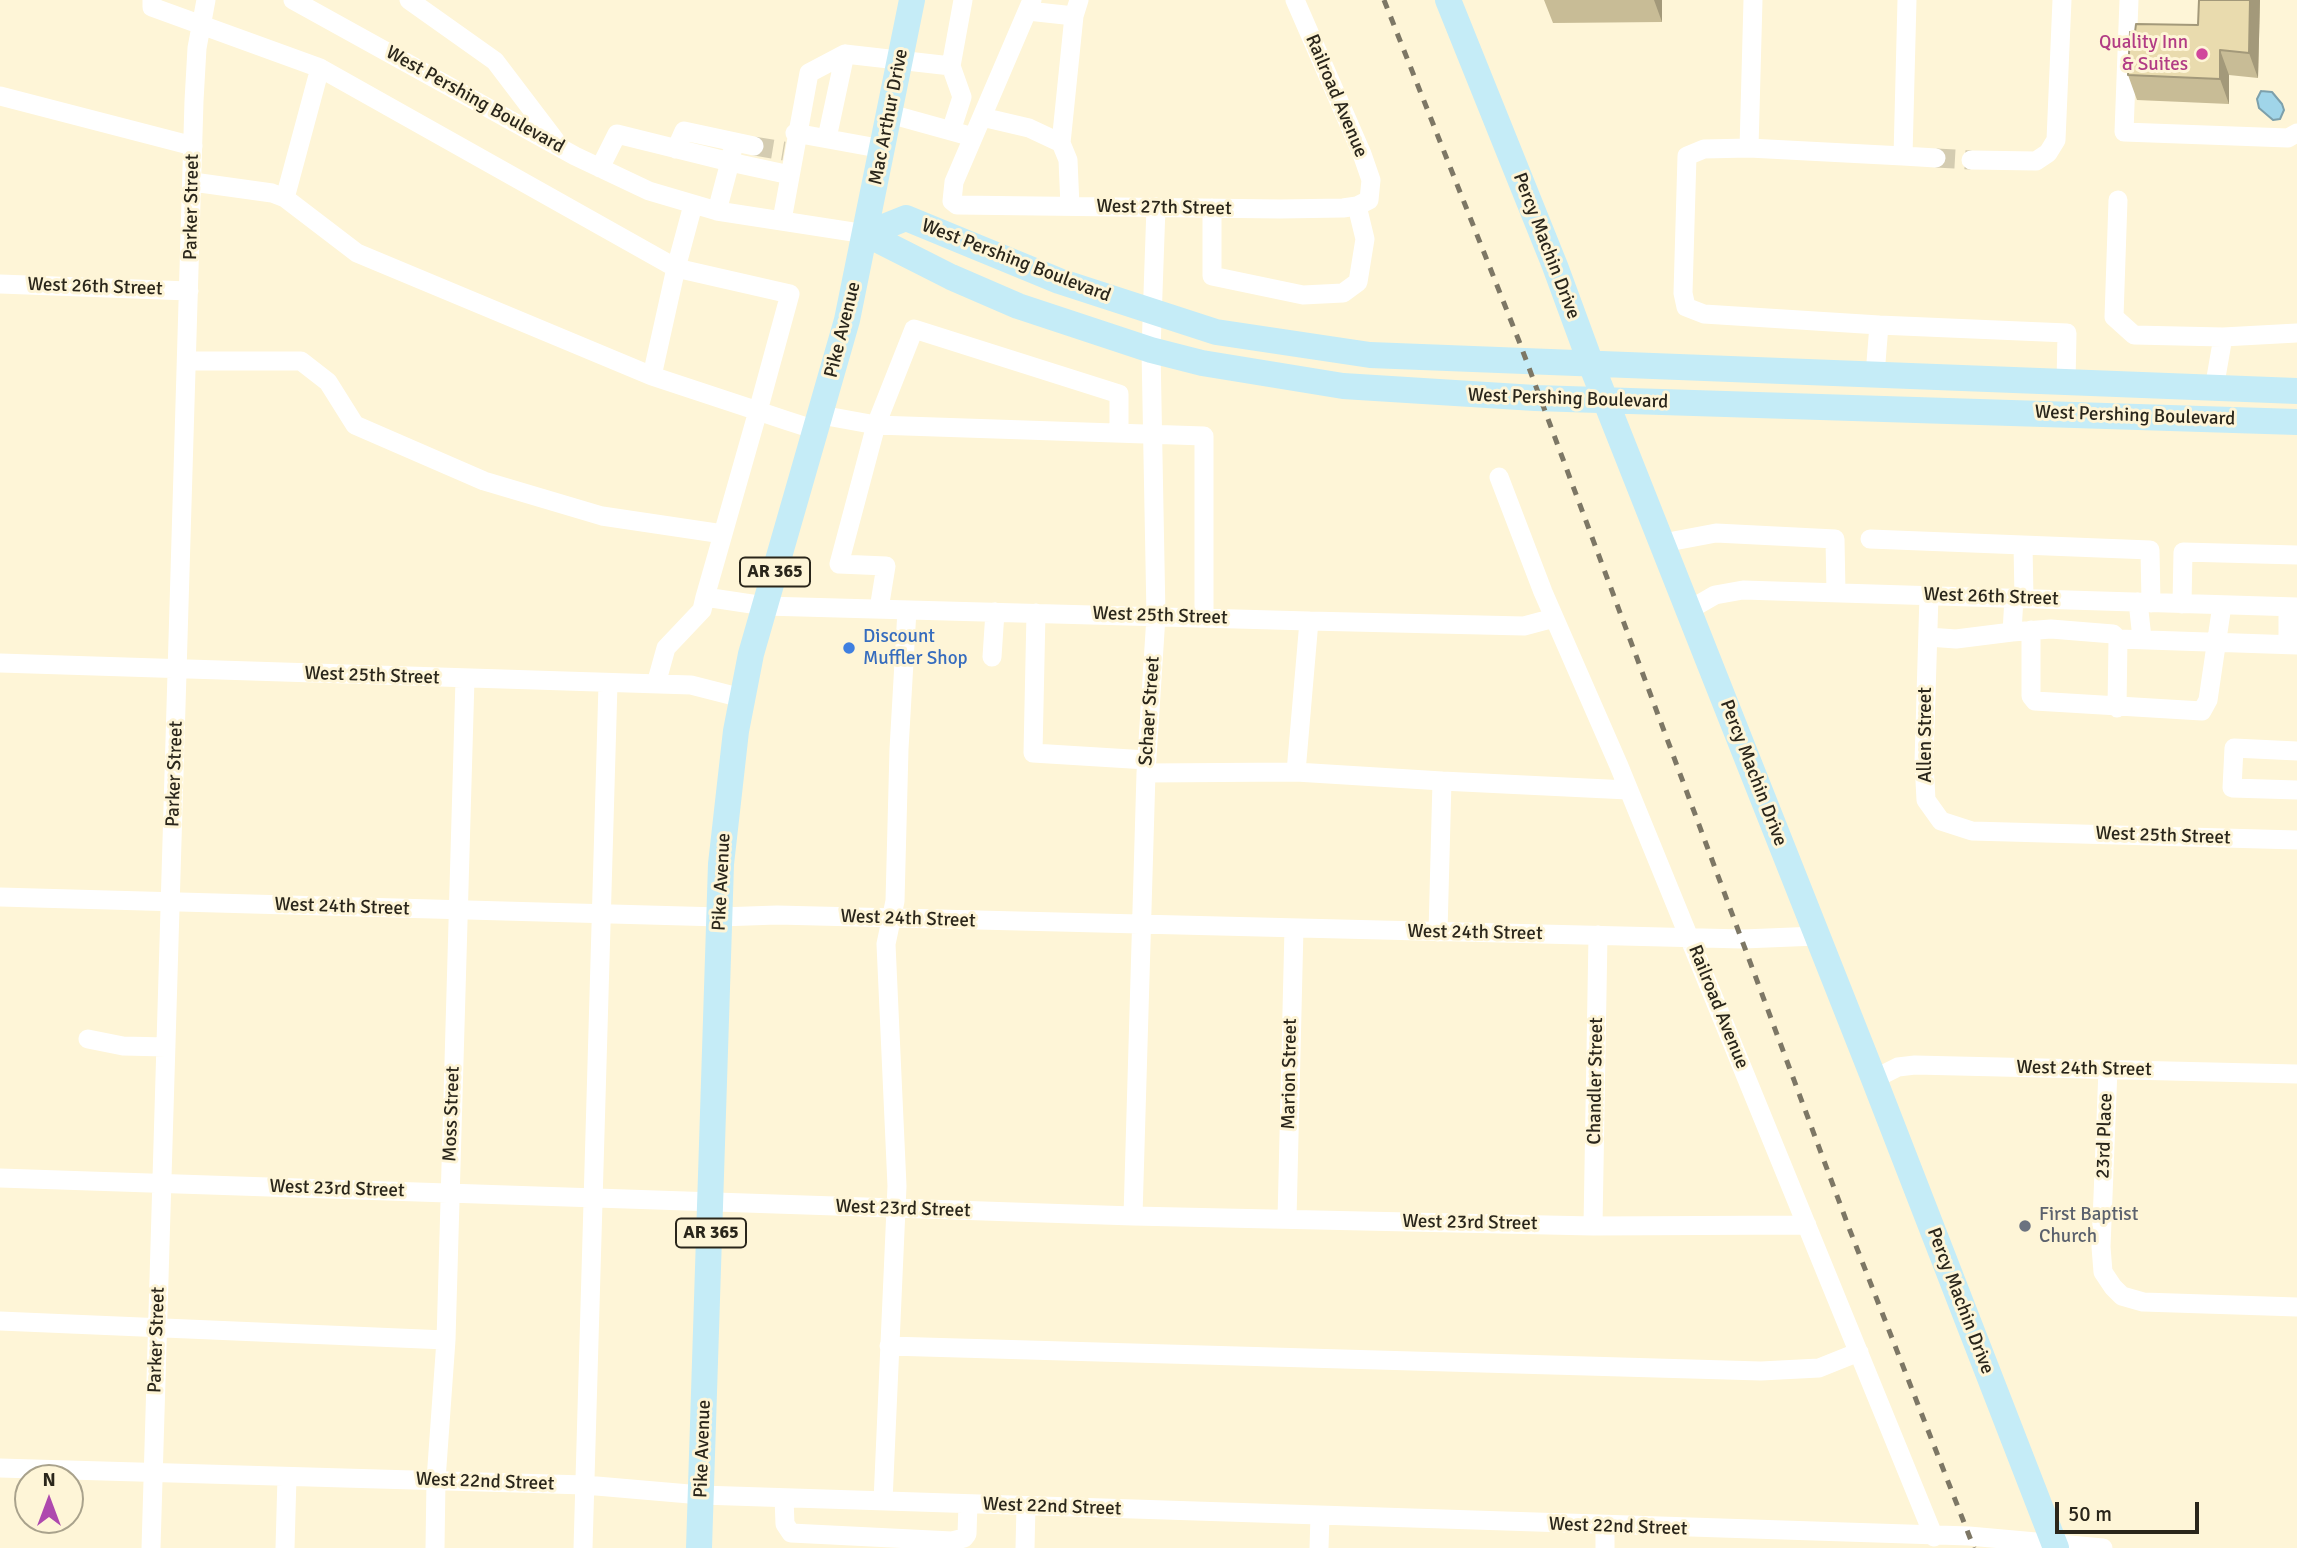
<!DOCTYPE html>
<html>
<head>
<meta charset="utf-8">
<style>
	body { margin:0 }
	#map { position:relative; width:2297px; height:1548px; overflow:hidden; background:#fef5d7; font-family:Signika,sans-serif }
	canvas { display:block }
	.north { position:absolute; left:14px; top:1464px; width:70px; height:70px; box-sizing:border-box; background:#fef5d7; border:2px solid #a9a28c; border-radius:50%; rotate:0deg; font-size:19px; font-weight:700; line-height:28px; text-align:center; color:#2a261b }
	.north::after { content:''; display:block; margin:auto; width:24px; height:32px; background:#ae49ae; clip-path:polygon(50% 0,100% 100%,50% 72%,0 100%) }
	.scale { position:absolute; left:2055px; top:1502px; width:144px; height:32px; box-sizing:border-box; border:4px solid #2a261b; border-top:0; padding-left:9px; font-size:21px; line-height:24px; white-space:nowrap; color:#2a261b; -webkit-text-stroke:5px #fef5d7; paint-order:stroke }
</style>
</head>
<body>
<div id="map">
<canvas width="2297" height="1548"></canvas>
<div class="north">N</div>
<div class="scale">50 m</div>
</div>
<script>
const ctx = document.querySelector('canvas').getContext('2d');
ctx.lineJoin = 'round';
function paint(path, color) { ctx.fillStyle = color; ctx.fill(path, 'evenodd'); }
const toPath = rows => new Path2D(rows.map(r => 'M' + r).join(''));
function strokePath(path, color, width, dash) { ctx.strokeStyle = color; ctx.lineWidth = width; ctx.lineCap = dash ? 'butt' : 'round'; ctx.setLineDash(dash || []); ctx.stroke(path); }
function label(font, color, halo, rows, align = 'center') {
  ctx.font = font + ' Signika,sans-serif'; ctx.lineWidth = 6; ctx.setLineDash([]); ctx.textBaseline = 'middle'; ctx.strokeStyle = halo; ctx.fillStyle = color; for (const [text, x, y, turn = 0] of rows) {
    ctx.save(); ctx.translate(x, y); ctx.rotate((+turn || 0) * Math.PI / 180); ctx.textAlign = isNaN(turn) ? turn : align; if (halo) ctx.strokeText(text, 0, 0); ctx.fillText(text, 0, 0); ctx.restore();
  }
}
const water = toPath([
	[2261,91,2272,92,2282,104,2284,110,2280,119,2273,120,2259,108,2257,99,2261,91]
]);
paint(water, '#a0d5e9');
strokePath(water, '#7da0ab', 2);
strokePath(toPath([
	[754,146,784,151],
	[1936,158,1971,160]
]), '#d4ccb1', 19, [19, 10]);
strokePath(toPath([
	[152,0,152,7,320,68,676,268,693,205],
	[293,0,575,156,649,191,717,211,866,234],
	[409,0,495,61,555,140],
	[1032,0,954,182,952,201,957,205,1280,209,1343,208,1357,206,1369,200,1371,180,1362,154,1295,0],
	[1753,0,1749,148,1704,149,1687,156,1683,293,1686,307,1704,314,1879,325,1875,375],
	[2129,0,2124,132,2288,138,2297,133],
	[1028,11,1074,16],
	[951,66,962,97,951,131],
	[0,96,193,146],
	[890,114,973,137],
	[982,117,1029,128,1061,143,1068,160,1070,206],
	[795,133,883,149],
	[827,138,845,54],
	[1061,143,1074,16,1079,0],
	[1749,148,1903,156,1907,0],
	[676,149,684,131,754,146],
	[732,152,730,162,790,175],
	[1903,156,1936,158],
	[1971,160,2036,161,2048,153,2056,140,2062,0],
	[600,168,617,134,730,162,717,211],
	[193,182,272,193,285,198,357,253,652,376],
	[285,198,320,68],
	[2118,200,2114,317,2134,335,2223,337],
	[1212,208,1212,276,1303,295,1343,293,1358,282,1365,239,1357,206],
	[782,220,809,73,845,54,951,66,963,0],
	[0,284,189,291],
	[1879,325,2067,333,2066,383],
	[187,361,301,361,328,382,355,425,484,481,602,516,723,534],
	[2214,389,2223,337,2297,333],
	[821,415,876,425,839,564,886,566,879,609],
	[1119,432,1119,394,914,329,876,425,1204,436,1204,617],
	[1499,477,1543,592,1619,766,1934,1537],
	[1870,539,2150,550,2151,603],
	[1663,543,1716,533,1835,539,1836,593],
	[2023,545,2024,598],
	[1929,595,1924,762,1926,800,1941,821,1972,831,2297,840],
	[705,597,765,606,1309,621,1524,626,1554,618],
	[2138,602,2142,638],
	[2182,604,2183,552,2297,555],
	[2288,607,2288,644],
	[1689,610,1715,595,1743,590,2297,607],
	[1036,613,1033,753,1147,760],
	[2031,630,2031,696,2035,701,2202,711,2208,700,2222,605],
	[2012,632,2051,629,2113,634,2118,639,2117,708],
	[1928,637,1956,639,2012,632,2014,598],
	[2118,639,2297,645],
	[992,657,995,612],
	[0,663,691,685,742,698],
	[656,684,666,648,702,610,705,597,723,534,758,411,790,294,676,268,652,376,758,411,788,421,816,430],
	[2297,751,2234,748,2232,788,2297,790],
	[1296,772,1442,781],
	[1146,773,1296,772,1309,621],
	[0,897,720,917,777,915,1743,939,1817,936],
	[1438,932,1442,781,1628,790],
	[88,1039,123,1046,166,1047],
	[2108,1069,2101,1247,2103,1272,2113,1287,2122,1296,2143,1302,2297,1307],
	[1874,1079,1898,1067,1915,1065,2297,1074],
	[0,1178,1133,1216,1593,1226,1807,1225],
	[1133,1216,1146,773,1156,616,1151,350,1156,207],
	[1287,1219,1294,928],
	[1593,1226,1598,935],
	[0,1321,446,1340],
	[889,1346,1761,1371,1819,1368,1859,1352],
	[0,1468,585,1485,701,1495,1969,1536,2103,1548],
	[784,1498,785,1524,791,1533,952,1541,964,1538,967,1534,968,1504],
	[883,1501,897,1186,886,944,895,901,899,749,907,610],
	[151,1548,194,101,197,48,206,0],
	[285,1548,287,1477],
	[435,1548,436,1480,446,1340,465,679],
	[583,1548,608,684],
	[1025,1548,1026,1506],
	[1319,1548,1320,1516],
	[1605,1548,1605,1526]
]), '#fff', 19);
strokePath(toPath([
	[1448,0,1555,266,1591,364,1874,1079,2056,1548],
	[866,234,951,277,1018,306,1151,350,1202,363,1343,386,1535,398,2297,422],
	[866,234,906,218,1059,281,1216,332,1370,355,2297,391],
	[699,1548,721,864,736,731,751,654,847,320,912,0]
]), '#c5ecf7', 26);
strokePath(toPath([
	[1384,0,1519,341,1849,1228,1974,1548]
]), '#7d7765', 5, [9, 9]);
paint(toPath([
	[1544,0,1662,0,1662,22,1553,23],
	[2199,0,2260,0,2258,78,2229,75,2229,104,2137,100,2128,75,2135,32,2198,25]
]), '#c8bc96');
paint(toPath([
	[1654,0,1662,0,1662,22],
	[2250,0,2260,0,2258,78,2249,53],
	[2220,50,2229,75,2229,104,2220,79]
]), '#a3997a');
const building = toPath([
	[2199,0,2250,0,2249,53,2220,50,2220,79,2128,75,2130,32,2135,32,2136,24,2198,25,2199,0]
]);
paint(building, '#e9dbae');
strokePath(building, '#a3997a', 2);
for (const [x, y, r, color] of [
	[2202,54,7,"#d1479c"],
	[849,648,7,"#3f7fe0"],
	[2025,1226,7,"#6b7280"]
]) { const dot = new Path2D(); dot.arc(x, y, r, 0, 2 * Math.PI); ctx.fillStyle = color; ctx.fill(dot); strokePath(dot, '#fef5d7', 2.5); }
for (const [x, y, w] of [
	[775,572,70],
	[711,1233,70]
]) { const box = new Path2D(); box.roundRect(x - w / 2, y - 14.5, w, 29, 5); ctx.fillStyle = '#fef5d7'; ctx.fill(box); strokePath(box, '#2a261b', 2); }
label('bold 18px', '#2a261b', null, [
	["AR 365",775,572],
	["AR 365",711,1233]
]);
label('19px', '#b23c85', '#fef5d7', [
	["Quality Inn",2188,43],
	["& Suites",2188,65]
], 'right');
label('19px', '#2a261b', '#fef5d7', [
	["Railroad Avenue",1336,96,67],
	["West Pershing Boulevard",475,100,29],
	["Mac Arthur Drive",889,117,-79],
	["Parker Street",192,207,-89],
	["West 27th Street",1164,208,1],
	["Percy Machin Drive",1546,246,69],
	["West Pershing Boulevard",1016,261,21],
	["West 26th Street",95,287,2],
	["Pike Avenue",843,330,-76],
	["West Pershing Boulevard",1568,399,2],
	["West Pershing Boulevard",2135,416,2],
	["West 26th Street",1991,597,2],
	["West 25th Street",1160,616,2],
	["West 25th Street",372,676,2],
	["Schaer Street",1150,711,-86],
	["Allen Street",1926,735,-90],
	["Percy Machin Drive",1753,773,69],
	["Parker Street",175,774,-88],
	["West 25th Street",2163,836,2],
	["Pike Avenue",722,882,-87],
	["West 24th Street",342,907,2],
	["West 24th Street",908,919,2],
	["West 24th Street",1475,933,1],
	["Railroad Avenue",1718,1007,68],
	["West 24th Street",2084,1069,1],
	["Marion Street",1290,1074,-89],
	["Chandler Street",1596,1081,-89],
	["Moss Street",452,1114,-88],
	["23rd Place",2105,1136,-88],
	["West 23rd Street",337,1189,2],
	["West 23rd Street",903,1209,2],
	["West 23rd Street",1470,1223,1],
	["Percy Machin Drive",1960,1301,69],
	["Parker Street",157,1340,-88],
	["Pike Avenue",703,1449,-88],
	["West 22nd Street",485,1482,2],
	["West 22nd Street",1052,1507,2],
	["West 22nd Street",1618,1527,2]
]);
label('19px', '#366cbe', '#fef5d7', [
	["Discount",863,637],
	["Muffler Shop",863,659]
], 'left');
label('19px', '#5b616d', '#fef5d7', [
	["First Baptist",2039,1215],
	["Church",2039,1237]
], 'left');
</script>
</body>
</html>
